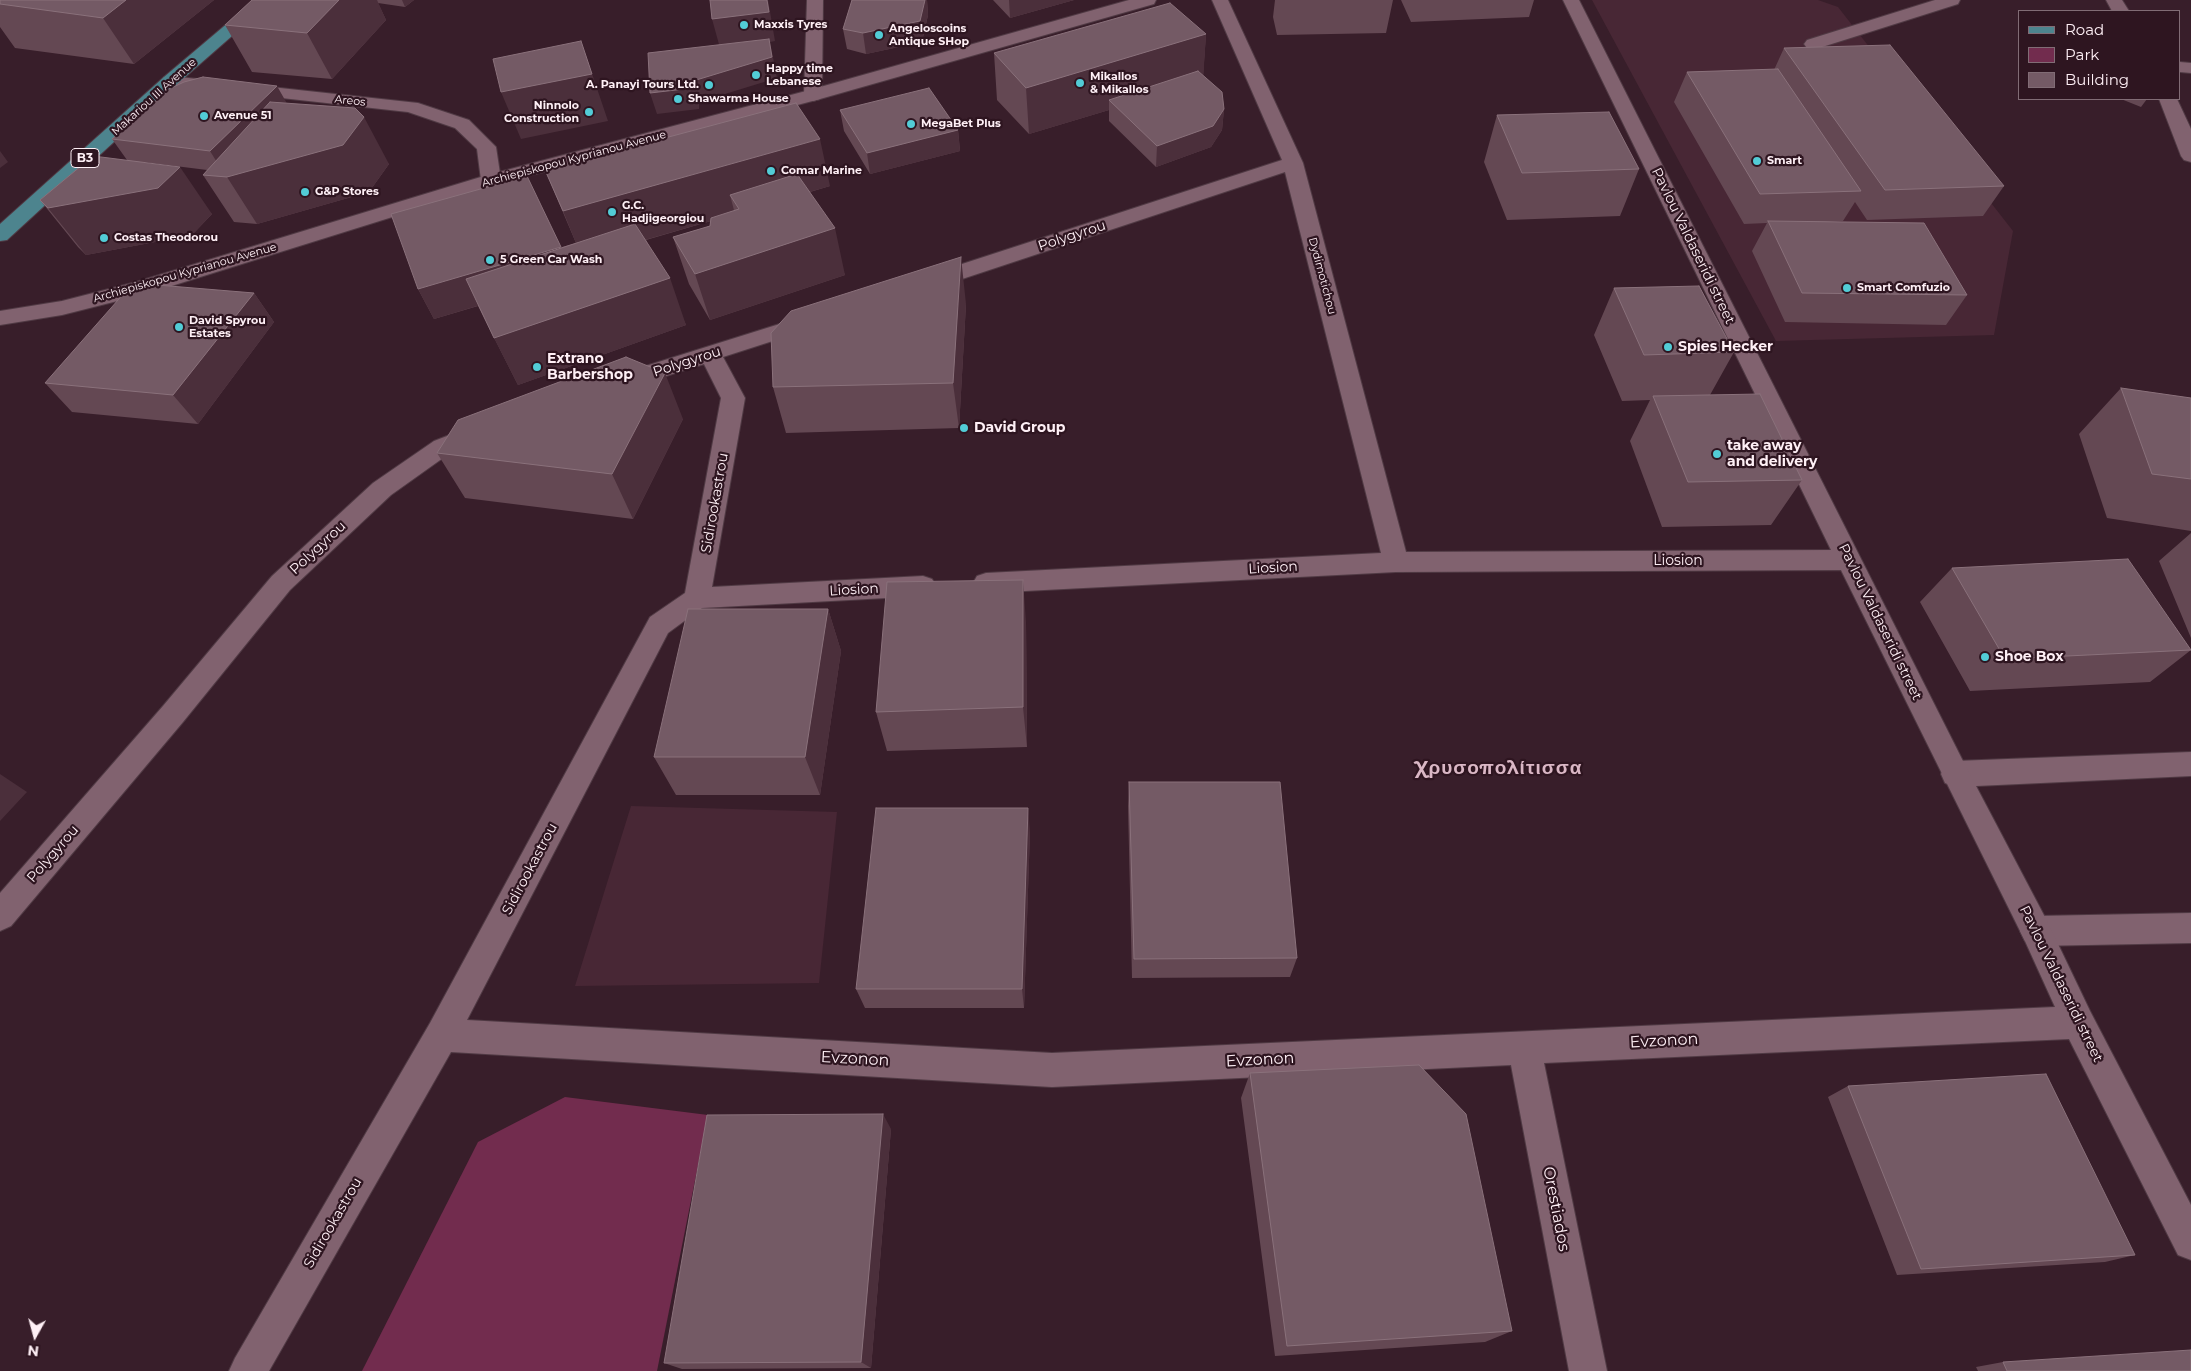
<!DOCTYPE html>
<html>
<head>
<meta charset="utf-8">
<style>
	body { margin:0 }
	#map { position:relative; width:2191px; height:1371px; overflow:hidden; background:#381e2a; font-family:Montserrat,sans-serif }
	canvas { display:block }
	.legend { position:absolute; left:2018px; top:10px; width:162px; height:90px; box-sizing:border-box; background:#2e1520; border:1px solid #816c75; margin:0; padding:6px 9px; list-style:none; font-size:15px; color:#feeff5 }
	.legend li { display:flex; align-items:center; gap:10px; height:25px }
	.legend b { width:25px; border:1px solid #816c75 }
	.north { position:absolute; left:10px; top:1311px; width:50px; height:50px; -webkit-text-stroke:4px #2e1520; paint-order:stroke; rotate:187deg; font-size:14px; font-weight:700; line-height:20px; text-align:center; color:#feeff5 }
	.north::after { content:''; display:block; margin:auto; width:18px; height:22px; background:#feeff5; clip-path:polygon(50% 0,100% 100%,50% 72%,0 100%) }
</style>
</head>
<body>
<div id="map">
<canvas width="2191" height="1371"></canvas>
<ul class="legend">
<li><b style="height:6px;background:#4d848e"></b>Road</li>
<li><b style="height:14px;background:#722c4e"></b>Park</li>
<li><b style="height:14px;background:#745a65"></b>Building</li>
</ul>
<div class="north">N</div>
</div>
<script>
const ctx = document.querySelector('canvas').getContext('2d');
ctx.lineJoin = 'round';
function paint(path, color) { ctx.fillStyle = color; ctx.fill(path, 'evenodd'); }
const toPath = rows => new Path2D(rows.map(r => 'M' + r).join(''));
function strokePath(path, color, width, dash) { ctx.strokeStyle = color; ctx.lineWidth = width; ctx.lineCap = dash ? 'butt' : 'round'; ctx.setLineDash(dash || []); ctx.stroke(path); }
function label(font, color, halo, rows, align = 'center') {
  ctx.font = font + ' Montserrat,sans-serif'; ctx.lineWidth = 4.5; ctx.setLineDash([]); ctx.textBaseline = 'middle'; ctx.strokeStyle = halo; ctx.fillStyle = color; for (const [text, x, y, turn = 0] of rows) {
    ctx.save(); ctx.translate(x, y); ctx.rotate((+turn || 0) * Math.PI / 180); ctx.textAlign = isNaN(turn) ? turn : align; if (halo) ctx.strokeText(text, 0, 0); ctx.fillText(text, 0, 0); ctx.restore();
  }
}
paint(toPath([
	[1592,0,1818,0,1838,7,2013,231,1994,335,1776,341],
	[631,806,837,812,819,983,575,986]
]), '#482735');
paint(toPath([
	[565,1097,708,1115,657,1371,362,1371,478,1142]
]), '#722c4e');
const lane = toPath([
	[1935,0,1960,0,1958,4,1819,48,1807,48,1804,44,1807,40,1935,0],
	[2191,752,2191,776,1955,787,1945,783,1941,774,1945,765,1955,761,2191,752],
	[2191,913,2191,943,2036,946,2025,941,2020,931,2025,921,2036,916,2191,913]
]);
const street = toPath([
	[807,0,823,0,822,95,820,99,813,101,806,99,804,95,807,0],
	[1212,0,1228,0,1303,163,1406,552,1831,550,1563,0,1579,0,1965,765,2047,921,2090,1011,2191,1205,2191,1260,2178,1255,2069,1039,1544,1063,1607,1371,1569,1371,1511,1065,1052,1087,451,1052,269,1371,229,1371,235,1358,430,1023,650,617,685,593,721,398,704,364,625,389,617,387,614,381,617,375,805,316,813,318,816,323,813,328,723,357,745,398,712,587,923,576,932,579,936,586,932,593,923,596,702,608,668,633,467,1020,1052,1053,2055,1007,2025,941,1841,570,1396,572,986,593,977,590,973,583,977,576,986,573,1381,553,1285,172,935,288,927,290,919,288,916,283,919,278,1282,160,1212,0],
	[2180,62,2191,63,2191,73,2180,72,2180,62],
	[170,76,418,103,469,120,496,147,501,180,498,184,484,184,481,180,477,149,455,128,408,112,164,85,161,81,164,77,170,76],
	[473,426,481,428,485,434,481,440,450,453,391,495,290,590,183,722,11,926,0,931,0,893,163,706,272,576,373,483,434,441,473,426]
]);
const secondary = toPath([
	[1129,0,1156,0,1154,4,820,99,498,184,149,293,62,315,0,325,0,311,62,301,136,282,484,176,806,91,1129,0],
	[2106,0,2122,0,2129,11,2112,11,2106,0],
	[2159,99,2177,99,2191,129,2191,162,2184,160,2181,156,2159,99]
]);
const primary = toPath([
	[255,0,273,0,176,85,7,240,0,241,0,224,164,77,255,0]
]);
strokePath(lane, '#503a44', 2);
strokePath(street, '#503a44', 2);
strokePath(secondary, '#503a44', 2);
strokePath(primary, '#503a44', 2);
paint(lane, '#81626f');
paint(street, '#81626f');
paint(secondary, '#81626f');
paint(primary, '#4d848e');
paint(toPath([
	[0,0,214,0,134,64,15,48,0,27],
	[252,0,414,0,405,7,378,3,386,20,332,79,252,72,225,25],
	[852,0,927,0,928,15,922,42,866,54,847,49,843,29],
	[993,0,1074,0,1010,18],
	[1275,0,1393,0,1386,33,1277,35,1273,17],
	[1401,0,1534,0,1529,17,1411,22],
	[1206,34,1203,76,1224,109,1222,130,1211,147,1156,167,1109,121,1109,110,1029,134,997,100,994,53],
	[1784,48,2004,186,1983,216,1867,220,1855,202,1843,221,1825,222,1967,295,1946,325,1785,322,1752,251,1767,223,1744,224,1674,102,1687,72,1774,70],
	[2121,99,2147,99,2141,107],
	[287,103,389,164,369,192,257,224,234,222,203,175,207,170,143,162,212,214,192,235,86,255,78,247,40,200,127,160,112,139],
	[840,110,958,130,960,151,870,174,844,131],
	[1497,115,1639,169,1620,216,1507,220,1484,162],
	[545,170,830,186,810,192,845,275,710,320,689,284,673,237,710,226,711,221,646,240,686,325,518,385,478,306,434,319,418,289,576,243],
	[1614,288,1734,352,1710,395,1802,480,1771,525,1662,527,1630,441,1650,400,1622,401,1594,335],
	[254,293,274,322,198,424,72,412,45,383],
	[966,304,959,428,786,433,773,387],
	[2121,388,2191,398,2191,531,2107,518,2079,434],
	[683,419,633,519,465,498,437,453],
	[2191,533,2191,638,2159,561],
	[1952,568,2191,650,2150,682,1970,691,1920,602],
	[828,609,841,651,820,795,676,795,654,757],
	[1026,622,1027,747,887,751,876,712],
	[1129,782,1297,958,1290,977,1132,978,1128,806],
	[1030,831,1024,1008,865,1008,856,989],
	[1250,1073,1512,1331,1485,1342,1275,1356,1241,1098],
	[1848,1086,2135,1255,2105,1262,1897,1275,1828,1097],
	[891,1129,871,1368,682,1369,664,1363],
	[2003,1362,2191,1371,1978,1371,1976,1367]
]), '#644853');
paint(toPath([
	[126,0,214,0,134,64,103,18],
	[339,0,377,0,386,20,332,79,307,33],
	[402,0,414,0,405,7],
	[767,0,768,0,775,41,770,42,777,78,699,102,699,109,657,114,650,93,693,81,720,48,712,19],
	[925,0,927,0,928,15,922,42,866,54,863,33],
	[1009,0,1074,0,1010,18],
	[1206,34,1203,81,1109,100,1109,110,1029,134,1026,88],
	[581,41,608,121,521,139,501,92],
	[277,86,289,107,223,172,210,151],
	[1224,109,1222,130,1211,147,1156,167,1157,146],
	[364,117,389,164,369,192,257,224,227,177],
	[958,130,960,151,870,174,867,153],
	[820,139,830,186,740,212,739,209,730,195,735,214,582,258,563,211],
	[0,151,8,162,0,168],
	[180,167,212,214,192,235,86,255,48,208],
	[835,228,845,275,710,320,695,274],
	[561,247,573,277,434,319,418,289],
	[961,257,966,304,959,428,953,383],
	[670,278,686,325,518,385,494,338],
	[254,293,274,322,198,424,173,395],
	[665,373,683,419,633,519,612,474],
	[1023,580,1026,622,1027,747,1023,707],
	[828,609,841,651,820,795,805,757],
	[0,774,27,792,0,821],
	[1028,808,1030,831,1024,1008,1022,989],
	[883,1114,891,1129,871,1368,861,1362]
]), '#4b2f3b');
const building = toPath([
	[0,0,126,0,103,18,0,4,0,0],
	[252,0,339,0,307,33,225,25,252,0],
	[710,0,767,0,769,12,712,19,710,0],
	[852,0,925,0,920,21,863,33,843,29,852,0],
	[1170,3,1206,34,1026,88,994,53,1170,3],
	[769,39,772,57,693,81,693,88,650,93,648,53,769,39],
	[581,41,592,74,501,92,493,59,581,41],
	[1890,45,2004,186,1885,190,1784,48,1890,45],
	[1778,69,1861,191,1760,194,1687,72,1778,69],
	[1198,71,1222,92,1224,109,1213,126,1157,146,1109,100,1198,71],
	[203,77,277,86,210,151,112,139,169,89,184,82,203,77],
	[929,88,958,130,867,153,840,110,929,88],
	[270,102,355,108,364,117,343,145,227,177,203,175,270,102],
	[796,103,820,139,563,211,545,170,796,103],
	[1609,112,1639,169,1522,173,1497,115,1609,112],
	[93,156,180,167,158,188,48,208,40,200,93,156],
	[797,174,835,228,695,274,673,237,710,226,711,218,739,209,730,195,797,174],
	[527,176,561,247,418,289,391,214,527,176],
	[1768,221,1924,223,1967,295,1802,293,1768,221],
	[635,224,670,278,494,338,466,279,635,224],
	[961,257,953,383,773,387,771,333,791,311,961,257],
	[133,283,254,293,173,395,45,383,133,283],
	[1699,286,1734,352,1644,355,1614,288,1699,286],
	[626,357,665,373,612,474,437,453,458,420,626,357],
	[2121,388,2191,398,2191,479,2152,474,2121,388],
	[1760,394,1802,480,1688,482,1653,396,1760,394],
	[2128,559,2191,650,2005,659,1952,568,2128,559],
	[1023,580,1023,707,876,712,887,582,1023,580],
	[688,609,828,609,805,757,654,757,688,609],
	[1129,782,1280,782,1297,958,1134,959,1129,782],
	[876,808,1028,808,1022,989,856,989,876,808],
	[1419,1065,1466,1114,1512,1331,1287,1346,1250,1073,1419,1065],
	[2046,1074,2135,1255,1921,1269,1848,1086,2046,1074],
	[883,1114,861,1362,664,1363,707,1115,883,1114],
	[2191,1350,2191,1371,2007,1371,2003,1362,2191,1350]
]);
paint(building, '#745a65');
strokePath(building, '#8a717b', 1);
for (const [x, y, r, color] of [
	[744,25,5,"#52ccd6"],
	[879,35,5,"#52ccd6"],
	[756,75,5,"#52ccd6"],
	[1080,83,5,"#52ccd6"],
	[709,85,5,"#52ccd6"],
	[678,99,5,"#52ccd6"],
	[589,112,5,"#52ccd6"],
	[204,116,5,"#52ccd6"],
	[911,124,5,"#52ccd6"],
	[1757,161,5,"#52ccd6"],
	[771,171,5,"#52ccd6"],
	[305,192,5,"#52ccd6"],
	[612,212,5,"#52ccd6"],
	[104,238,5,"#52ccd6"],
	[490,260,5,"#52ccd6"],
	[1847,288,5,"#52ccd6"],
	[179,327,5,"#52ccd6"],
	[1668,347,5,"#52ccd6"],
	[537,367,5,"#52ccd6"],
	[964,428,5,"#52ccd6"],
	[1717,454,5,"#52ccd6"],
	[1985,657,5,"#52ccd6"]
]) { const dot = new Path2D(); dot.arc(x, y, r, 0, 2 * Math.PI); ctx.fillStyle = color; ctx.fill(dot); strokePath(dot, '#2e1520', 2); }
label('bold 11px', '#feeff5', '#2e1520', [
	["Maxxis Tyres",754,25],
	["Angeloscoins",889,29],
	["Antique SHop",889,42],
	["Happy time",766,69],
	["Lebanese",766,82],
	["Mikallos",1090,77],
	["& Mikallos",1090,90],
	["A. Panayi Tours Ltd.",699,85,"right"],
	["Shawarma House",688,99],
	["Ninnolo",579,106,"right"],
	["Construction",579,119,"right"],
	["Avenue 51",214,116],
	["MegaBet Plus",921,124],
	["Smart",1767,161],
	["Comar Marine",781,171],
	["G&P Stores",315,192],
	["G.C.",622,206],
	["Hadjigeorgiou",622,219],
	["Costas Theodorou",114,238],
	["5 Green Car Wash",500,260],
	["Smart Comfuzio",1857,288],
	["David Spyrou",189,321],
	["Estates",189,334]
], 'left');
label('11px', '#feeff5', '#2e1520', [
	["Makariou III Avenue",154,97,-42],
	["Areos",350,101,6],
	["Archiepiskopou Kyprianou Avenue",574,159,-15],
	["Archiepiskopou Kyprianou Avenue",185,273,-16],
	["Dydimotichou",1322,276,75]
]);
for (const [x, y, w] of [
	[85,158,28]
]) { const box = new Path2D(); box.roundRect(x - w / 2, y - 9.5, w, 19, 4); ctx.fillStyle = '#2e1520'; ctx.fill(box); strokePath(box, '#feeff5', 1); }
label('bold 12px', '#feeff5', null, [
	["B3",85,158]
]);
label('14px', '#feeff5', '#2e1520', [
	["Polygyrou",1072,236,-18],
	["Pavlou Valdaseridi street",1693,246,64],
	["Polygyrou",687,362,-18],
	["Sidirookastrou",715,503,-80],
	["Polygyrou",318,548,-43],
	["Liosion",1678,561],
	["Liosion",1273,568,-3],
	["Liosion",854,590,-3],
	["Pavlou Valdaseridi street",1880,622,64],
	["Polygyrou",53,854,-49],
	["Sidirookastrou",530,869,-62],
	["Pavlou Valdaseridi street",2061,984,64],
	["Sidirookastrou",333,1223,-60]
]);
label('bold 14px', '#feeff5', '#2e1520', [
	["Spies Hecker",1678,347],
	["Extrano",547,359],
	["Barbershop",547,375],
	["David Group",974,428],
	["take away",1727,446],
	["and delivery",1727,462],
	["Shoe Box",1995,657]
], 'left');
label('16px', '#feeff5', '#2e1520', [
	["Evzonon",1664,1041,-3],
	["Evzonon",855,1059,3],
	["Evzonon",1260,1060,-3],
	["Orestiados",1556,1209,79]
]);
ctx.letterSpacing = '1px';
label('bold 19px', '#dab7c5', '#2e1520', [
	["Χρυσοπολίτισσα",1499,768]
]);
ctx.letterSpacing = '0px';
</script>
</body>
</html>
